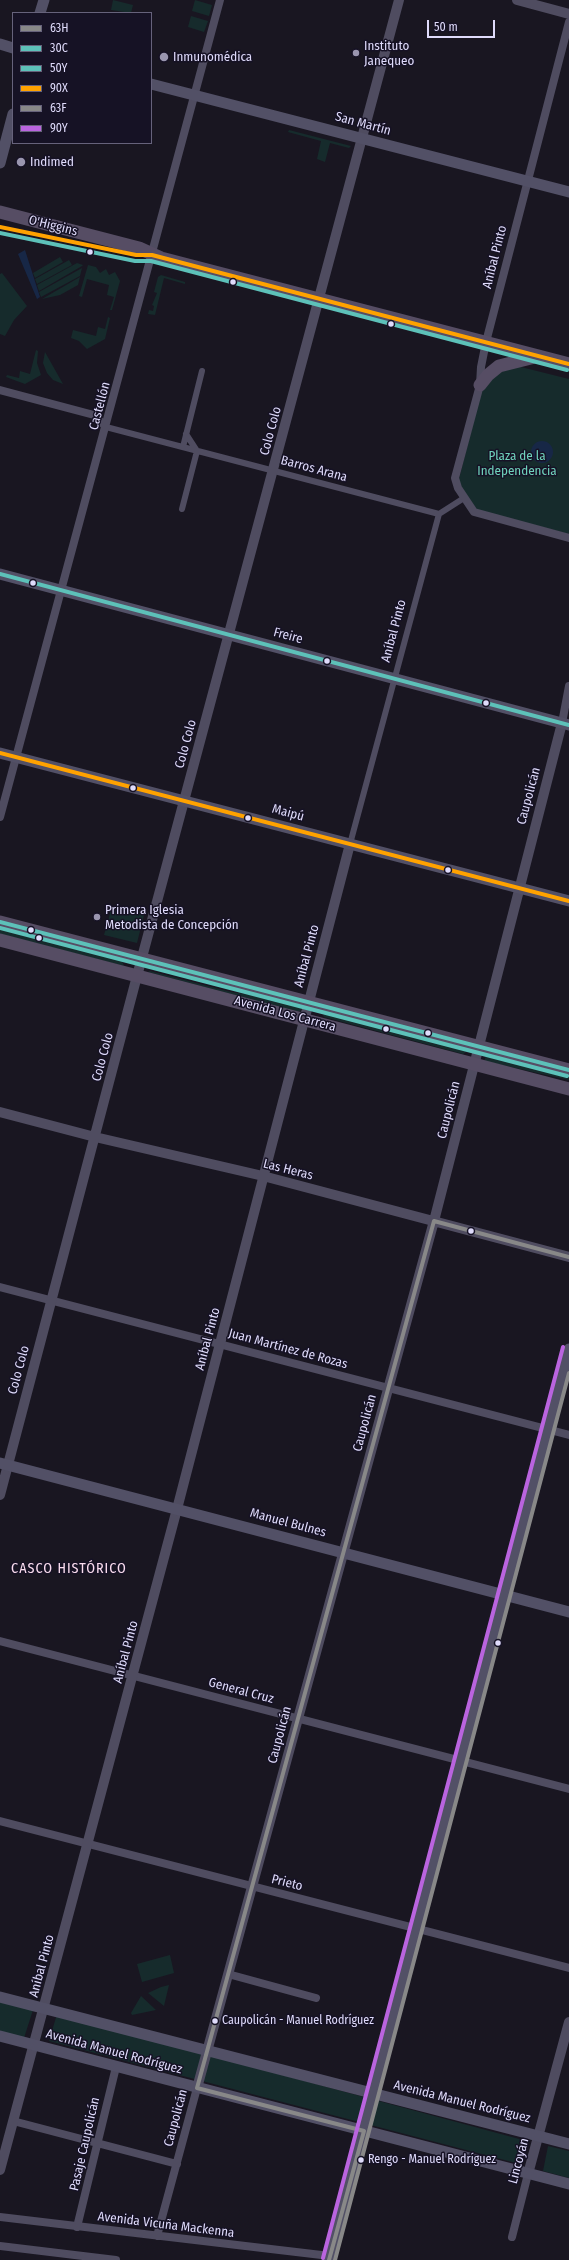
<!DOCTYPE html>
<html>
<head>
<meta charset="utf-8">
<style>
	body { margin:0 }
	#map { position:relative; width:569px; height:2260px; overflow:hidden; background:#191621; font-family:"Fira Sans Condensed",sans-serif }
	canvas { display:block }
	.legend { position:absolute; left:12px; top:12px; width:140px; height:132px; box-sizing:border-box; background:#161225; border:1px solid #66627b; margin:0; padding:5px 7px; list-style:none; font-size:12px; color:#dfdbfb }
	.legend li { display:flex; align-items:center; gap:8px; height:20px }
	.legend b { width:20px; border:1px solid #66627b }
	.scale { position:absolute; left:427px; top:20px; width:68px; height:18px; box-sizing:border-box; border:2px solid #dfdbfb; border-top:0; padding-left:5px; font-size:12px; line-height:14px; white-space:nowrap; color:#dfdbfb; -webkit-text-stroke:3px #161225; paint-order:stroke }
</style>
</head>
<body>
<div id="map">
<canvas width="569" height="2260"></canvas>
<ul class="legend">
<li><b style="height:5px;background:#888"></b>63H</li>
<li><b style="height:5px;background:#5dc1b9"></b>30C</li>
<li><b style="height:5px;background:#5dc1b9"></b>50Y</li>
<li><b style="height:5px;background:#ffa200"></b>90X</li>
<li><b style="height:5px;background:#888"></b>63F</li>
<li><b style="height:5px;background:#ba64df"></b>90Y</li>
</ul>
<div class="scale">50 m</div>
</div>
<script>
const ctx = document.querySelector('canvas').getContext('2d');
ctx.lineJoin = 'round';
function paint(path, color) { ctx.fillStyle = color; ctx.fill(path, 'evenodd'); }
const toPath = rows => new Path2D(rows.map(r => 'M' + r).join(''));
function strokePath(path, color, width, dash) { ctx.strokeStyle = color; ctx.lineWidth = width; ctx.lineCap = dash ? 'butt' : 'round'; ctx.setLineDash(dash || []); ctx.stroke(path); }
function label(font, color, halo, rows, align = 'center') {
  ctx.font = font + ' "Fira Sans Condensed",sans-serif'; ctx.lineWidth = 3; ctx.setLineDash([]); ctx.textBaseline = 'middle'; ctx.strokeStyle = halo; ctx.fillStyle = color; for (const [text, x, y, turn = 0] of rows) {
    ctx.save(); ctx.translate(x, y); ctx.rotate((+turn || 0) * Math.PI / 180); ctx.textAlign = isNaN(turn) ? turn : align; if (halo) ctx.strokeText(text, 0, 0); ctx.fillText(text, 0, 0); ctx.restore();
  }
}
paint(toPath([
	[113,0,133,5,131,13,111,10],
	[195,0,212,5,209,16,192,11],
	[191,16,208,21,204,32,188,27],
	[289,130,351,146,349,148,330,143,325,162,317,159,321,141,288,132],
	[60,257,63,262,35,278,33,273],
	[69,260,72,265,37,284,35,279],
	[77,263,83,265,82,266,39,291,37,285],
	[88,265,96,267,100,273,106,269,109,275,115,272,120,281,112,310,110,310,114,297,107,295,109,285,87,279,82,297,79,296],
	[82,268,80,276,41,297,39,292],
	[2,273,27,306,14,320,5,336,0,334,0,274],
	[161,275,185,282,185,284,164,278,155,315,148,314,149,310,153,311,154,306,152,305,157,293,154,292,158,277],
	[80,277,78,285,60,295,42,299],
	[108,317,110,318,105,339,87,349,79,341,71,338,73,330,96,336,98,327,105,329],
	[36,350,38,351,37,363,41,375,25,384,6,377,7,375,19,378,20,371,30,374],
	[45,352,63,384,53,380,47,373,43,363],
	[517,366,569,379,569,534,477,510,460,485,459,479,481,392,492,374],
	[112,906,144,915,137,943,104,935],
	[0,929,122,961,124,966,0,934],
	[150,971,231,992,265,997,302,1008,300,1011,296,1011,148,972],
	[325,1013,465,1049,466,1052,463,1054,324,1017,323,1016],
	[486,1056,569,1078,569,1080,484,1061],
	[170,1955,174,1973,142,1982,137,1964],
	[169,1985,164,2006,148,1993,161,1987],
	[141,1996,156,2010,132,2015,131,2013],
	[0,2002,33,2010,24,2038,0,2032],
	[57,2014,523,2140,516,2163,49,2041],
	[548,2146,569,2151,569,2178,543,2171]
]), '#162b2c');
paint(toPath([
	[25,250,40,297,37,299,18,254],
	'531 452a11 11 0 1 1 22 0a11 11 0 1 1-22 0Z'
]), '#172746');
strokePath(toPath([
	[106,427,439,514],
	[183,447,202,371],
	[182,509,197,451,186,434],
	[439,514,464,498],
	[350,844,439,514]
]), '#4f4c60', 6);
strokePath(toPath([
	[569,22,486,342,481,367,480,385,455,478,458,488,474,512,569,538],
	[0,390,94,415,106,427],
	[562,723,569,686],
	[0,817,220,0],
	[0,1287,569,1435],
	[0,1641,569,1789],
	[0,1821,569,1968],
	[228,1974,316,1998],
	[13,2121,177,2164],
	[0,2217,330,2256],
	[77,2227,116,2067],
	[157,2236,197,2088],
	[512,2237,528,2174],
	[0,2246,116,2260]
]), '#4f4c60', 8);
strokePath(toPath([
	[517,0,569,14],
	[0,1112,95,1137,263,1176,569,1257],
	[0,1495,137,976,399,0],
	[197,2088,434,1221,562,723],
	[0,2170,177,1509,350,844],
	[528,2174,569,2022]
]), '#4f4c60', 10);
strokePath(toPath([
	[40,13,44,0],
	[0,44,13,48],
	[151,84,569,192],
	[0,163,13,114],
	[0,574,569,725],
	[0,753,569,901],
	[0,1463,569,1612],
	[0,1997,569,2144],
	[0,2036,569,2184],
	[329,2260,569,1349]
]), '#525066', 11);
strokePath(toPath([
	[0,212,139,248,161,258,569,364],
	[480,385,488,375,499,366,535,357],
	[0,922,569,1070],
	[0,940,569,1089]
]), '#564d64', 13);
strokePath(toPath([
	[329,2260,364,2131,197,2088,434,1221,569,1257]
]), '#888', 4);
strokePath(toPath([
	[0,574,569,725],
	[0,922,569,1070]
]), '#5dc1b9', 4);
strokePath(toPath([
	[0,233,135,261,151,261,567,370],
	[0,928,567,1076]
]), '#5dc1b9', 4);
strokePath(toPath([
	[0,227,136,255,152,255,569,364],
	[0,753,569,901]
]), '#ffa200', 4);
strokePath(toPath([
	[335,2260,569,1373]
]), '#888', 4);
strokePath(toPath([
	[323,2258,563,1347]
]), '#ba64df', 4);
for (const [x, y, r, color] of [
	[356,53,4,"#9a96af"],
	[164,57,5,"#9a96af"],
	[21,162,5,"#9a96af"],
	[90,252,3.5,"#dfdbfb"],
	[233,282,3.5,"#dfdbfb"],
	[391,324,3.5,"#dfdbfb"],
	[33,583,3.5,"#dfdbfb"],
	[327,661,3.5,"#dfdbfb"],
	[486,703,3.5,"#dfdbfb"],
	[133,788,3.5,"#dfdbfb"],
	[248,818,3.5,"#dfdbfb"],
	[448,870,3.5,"#dfdbfb"],
	[97,917,4,"#9a96af"],
	[31,930,3.5,"#dfdbfb"],
	[39,938,3.5,"#dfdbfb"],
	[386,1029,3.5,"#dfdbfb"],
	[428,1033,3.5,"#dfdbfb"],
	[471,1231,3.5,"#dfdbfb"],
	[498,1643,3.5,"#dfdbfb"],
	[215,2021,3.5,"#dfdbfb"],
	[361,2160,3.5,"#dfdbfb"]
]) { const dot = new Path2D(); dot.arc(x, y, r, 0, 2 * Math.PI); ctx.fillStyle = color; ctx.fill(dot); strokePath(dot, '#161225', 1.5); }
label('12px', '#dfdbfb', '#161225', [
	["Caupolicán - Manuel Rodríguez",222,2021],
	["Rengo - Manuel Rodríguez",368,2160]
], 'left');
label('13px', '#dfdbfb', '#161225', [
	["Instituto",364,46],
	["Janequeo",364,61],
	["Inmunomédica",173,57],
	["Indimed",30,162],
	["Primera Iglesia",105,910],
	["Metodista de Concepción",105,925]
], 'left');
label('13px', '#dfdbfb', '#161225', [
	["San Martín",363,124,15],
	["O'Higgins",53,226,14],
	["Aníbal Pinto",495,257,-76],
	["Castellón",100,406,-75],
	["Colo Colo",271,431,-75],
	["Barros Arana",314,469,15],
	["Aníbal Pinto",394,631,-75],
	["Freire",288,636,15],
	["Colo Colo",186,744,-75],
	["Caupolicán",529,796,-75],
	["Maipú",288,813,15],
	["Aníbal Pinto",307,956,-75],
	["Avenida Los Carrera",285,1014,15],
	["Colo Colo",103,1057,-75],
	["Caupolicán",449,1110,-76],
	["Las Heras",288,1170,14],
	["Aníbal Pinto",208,1339,-75],
	["Juan Martínez de Rozas",288,1349,15],
	["Colo Colo",19,1370,-75],
	["Caupolicán",365,1423,-75],
	["Manuel Bulnes",288,1523,15],
	["Aníbal Pinto",126,1652,-75],
	["General Cruz",241,1691,15],
	["Caupolicán",280,1735,-75],
	["Prieto",287,1883,14],
	["Aníbal Pinto",42,1966,-75],
	["Avenida Manuel Rodríguez",114,2052,15],
	["Avenida Manuel Rodríguez",462,2102,14],
	["Caupolicán",176,2118,-75],
	["Pasaje Caupolicán",85,2144,-77],
	["Lincoyán",519,2161,-75],
	["Avenida Vicuña Mackenna",166,2225,7]
]);
label('13px', '#6fd2bc', '#161225', [
	["Plaza de la",517,456],
	["Independencia",517,471]
]);
ctx.letterSpacing = '1px';
label('14px', '#fbddef', '#161225', [
	["CASCO HISTÓRICO",69,1569]
]);
ctx.letterSpacing = '0px';
</script>
</body>
</html>
